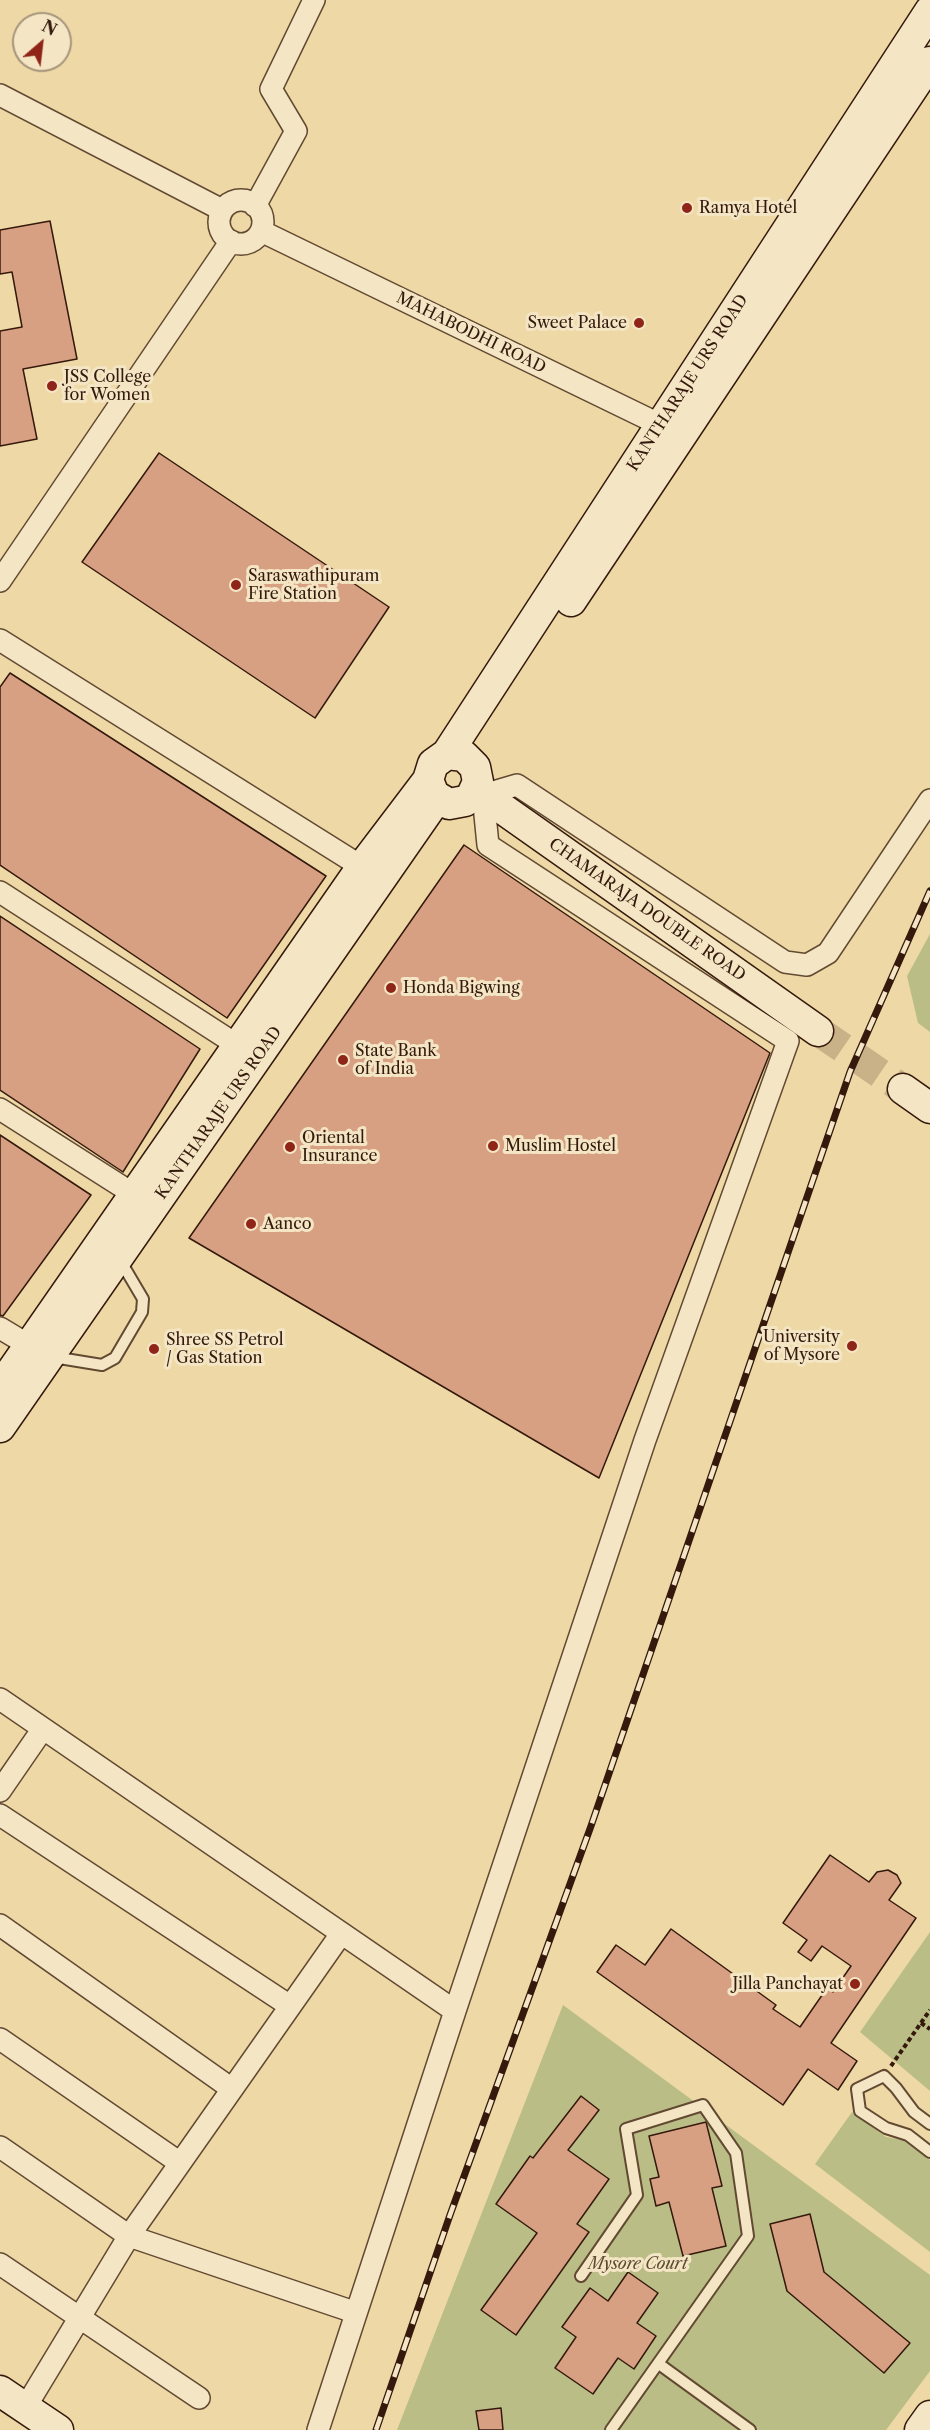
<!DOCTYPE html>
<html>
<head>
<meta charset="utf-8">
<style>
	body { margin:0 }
	#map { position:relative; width:930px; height:2430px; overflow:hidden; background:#eed8a6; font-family:"Libre Caslon Text",serif }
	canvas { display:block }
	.north { position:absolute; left:12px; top:12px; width:60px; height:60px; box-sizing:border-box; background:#f4e6c5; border:2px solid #a7947b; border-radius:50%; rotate:28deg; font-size:16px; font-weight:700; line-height:24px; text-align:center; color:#34190c }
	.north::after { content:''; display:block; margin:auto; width:21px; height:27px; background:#8f2418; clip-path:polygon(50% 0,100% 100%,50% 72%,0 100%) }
</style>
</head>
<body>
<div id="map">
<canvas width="930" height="2430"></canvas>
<div class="north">N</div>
</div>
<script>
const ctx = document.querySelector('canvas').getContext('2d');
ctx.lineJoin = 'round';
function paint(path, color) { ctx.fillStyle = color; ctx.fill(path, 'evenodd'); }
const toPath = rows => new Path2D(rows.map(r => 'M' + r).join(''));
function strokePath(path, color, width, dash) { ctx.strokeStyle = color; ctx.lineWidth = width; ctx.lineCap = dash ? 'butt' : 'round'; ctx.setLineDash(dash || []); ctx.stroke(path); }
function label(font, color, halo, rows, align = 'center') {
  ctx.font = font + ' "Libre Caslon Text",serif'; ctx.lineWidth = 6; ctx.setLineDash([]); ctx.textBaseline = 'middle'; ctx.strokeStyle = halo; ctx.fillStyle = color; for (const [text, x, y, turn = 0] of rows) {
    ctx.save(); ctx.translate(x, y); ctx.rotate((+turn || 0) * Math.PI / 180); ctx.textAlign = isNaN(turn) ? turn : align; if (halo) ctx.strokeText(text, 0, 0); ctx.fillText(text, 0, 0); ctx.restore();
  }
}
paint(toPath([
	[930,934,930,1032,918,1023,907,976],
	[930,1932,930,2091,860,2032],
	[563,2005,930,2275,930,2371,886,2430,397,2430],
	[852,2112,886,2137,907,2141,930,2160,930,2252,815,2164]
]), '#babe86');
const building = toPath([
	[50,221,77,359,23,369,37,439,0,446,0,331,22,327,12,272,0,274,0,230,50,221],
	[159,453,389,607,315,718,82,562,159,453],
	[10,673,326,876,227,1018,0,865,0,687,10,673],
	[464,845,770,1053,599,1478,189,1238,464,845],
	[0,916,200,1049,123,1172,0,1090,0,916],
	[0,1135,91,1195,3,1316,0,1315,0,1135],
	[830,1855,869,1882,877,1872,888,1870,897,1875,901,1883,889,1900,916,1918,831,2043,857,2061,838,2090,808,2069,783,2105,597,1972,616,1945,645,1965,671,1929,776,2005,773,2009,800,2027,827,1988,833,1992,851,1966,822,1946,811,1961,798,1952,807,1940,783,1923,830,1855],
	[581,2096,599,2110,568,2150,609,2179,577,2224,589,2232,516,2335,481,2310,537,2233,496,2204,530,2156,533,2158,581,2096],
	[706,2122,722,2186,712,2188,726,2246,683,2256,669,2202,656,2206,650,2179,659,2177,649,2136,706,2122],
	[810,2214,824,2272,910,2343,884,2373,787,2291,770,2224,810,2214],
	[628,2272,658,2293,637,2323,656,2336,634,2369,618,2358,593,2394,555,2368,576,2337,562,2327,590,2288,608,2301,628,2272],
	[501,2408,503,2430,479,2430,476,2411,501,2408]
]);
paint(building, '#d8a083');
strokePath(building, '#34190c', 1.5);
strokePath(toPath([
	[818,1031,903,1089]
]), '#c9b287', 30, [30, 15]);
const lane = toPath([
	[53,1357,102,1365,115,1358,142,1312,143,1299,120,1260],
	[930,2124,914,2112,896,2088,884,2076,857,2089,860,2111,886,2128,908,2135,930,2152],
	[581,2276,637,2195,626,2129,703,2105,736,2153,748,2236,611,2430],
	[659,2364,750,2430]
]);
const street = toPath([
	[0,95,222,210],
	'219 222a22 22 0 1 1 44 0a22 22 0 1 1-44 0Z',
	[255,206,296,131,271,89,314,0],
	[261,231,673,431],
	[0,581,231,241],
	[0,640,362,867],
	[0,892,237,1045],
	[0,1109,146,1202],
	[0,1328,30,1346],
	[0,1699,455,2011,318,2430],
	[0,1791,42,1730],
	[0,1815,290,2006],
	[0,1925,232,2089],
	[455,2011,645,1440,788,1041,488,845,483,795,517,785,785,962,807,965,828,953,930,800],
	[0,2039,180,2163],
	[0,2147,129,2236,354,2312],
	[0,2264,199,2398],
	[25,2408,129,2236,341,1934]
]);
const secondary = toPath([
	[571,601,930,62],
	[447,754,930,11],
	[476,790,818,1031],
	[903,1089,930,1108],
	[0,1388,362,867,428,780,433,764,447,754,464,756,475,767,478,782,471,797,465,801,449,804,434,795,428,780],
	[0,1427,437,798],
	[0,2391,58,2430],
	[920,2430,930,2416]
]);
strokePath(lane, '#624932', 14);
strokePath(street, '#624932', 24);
strokePath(secondary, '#34190c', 33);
strokePath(toPath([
	[921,2023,930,2029],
	[891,2066,930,2010]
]), '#34190c', 4, [4.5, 3]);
strokePath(lane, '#f4e6c5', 10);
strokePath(street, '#f4e6c5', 21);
strokePath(secondary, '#f4e6c5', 30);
const rail = toPath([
	[376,2430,450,2215,591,1826,850,1072,930,891]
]);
strokePath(rail, '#34190c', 7);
strokePath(rail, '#f4e6c5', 4.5, [14]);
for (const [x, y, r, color] of [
	[687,208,6,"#8f2418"],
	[639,323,6,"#8f2418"],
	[52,386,6,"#8f2418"],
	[236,585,6,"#8f2418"],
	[391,988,6,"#8f2418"],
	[343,1060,6,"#8f2418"],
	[493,1146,6,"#8f2418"],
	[290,1147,6,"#8f2418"],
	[251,1224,6,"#8f2418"],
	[852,1346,6,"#8f2418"],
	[154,1349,6,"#8f2418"],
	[855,1984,6,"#8f2418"]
]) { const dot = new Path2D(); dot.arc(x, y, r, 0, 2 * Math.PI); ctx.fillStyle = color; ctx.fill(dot); strokePath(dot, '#f4e6c5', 2); }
label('16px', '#34190c', '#f4e6c5', [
	["Ramya Hotel",699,208],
	["Sweet Palace",627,323,"right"],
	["JSS College",64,377],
	["for Women",64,395],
	["Saraswathipuram",248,576],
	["Fire Station",248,594],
	["Honda Bigwing",403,988],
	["State Bank",355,1051],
	["of India",355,1069],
	["Oriental",302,1138],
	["Insurance",302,1156],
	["Muslim Hostel",505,1146],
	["Aanco",263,1224],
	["University",840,1337,"right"],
	["of Mysore",840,1355,"right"],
	["Shree SS Petrol",166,1340],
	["/ Gas Station",166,1358],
	["Jilla Panchayat",843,1984,"right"]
], 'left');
label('16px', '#34190c', '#f4e6c5', [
	["MAHABODHI ROAD",471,333,26],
	["KANTHARAJE URS ROAD",688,383,-57],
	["CHAMARAJA DOUBLE ROAD",647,910,35],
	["KANTHARAJE URS ROAD",219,1113,-55]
]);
label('italic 16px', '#5c4b31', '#f4e6c5', [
	["Mysore Court",638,2264]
]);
</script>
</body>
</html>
